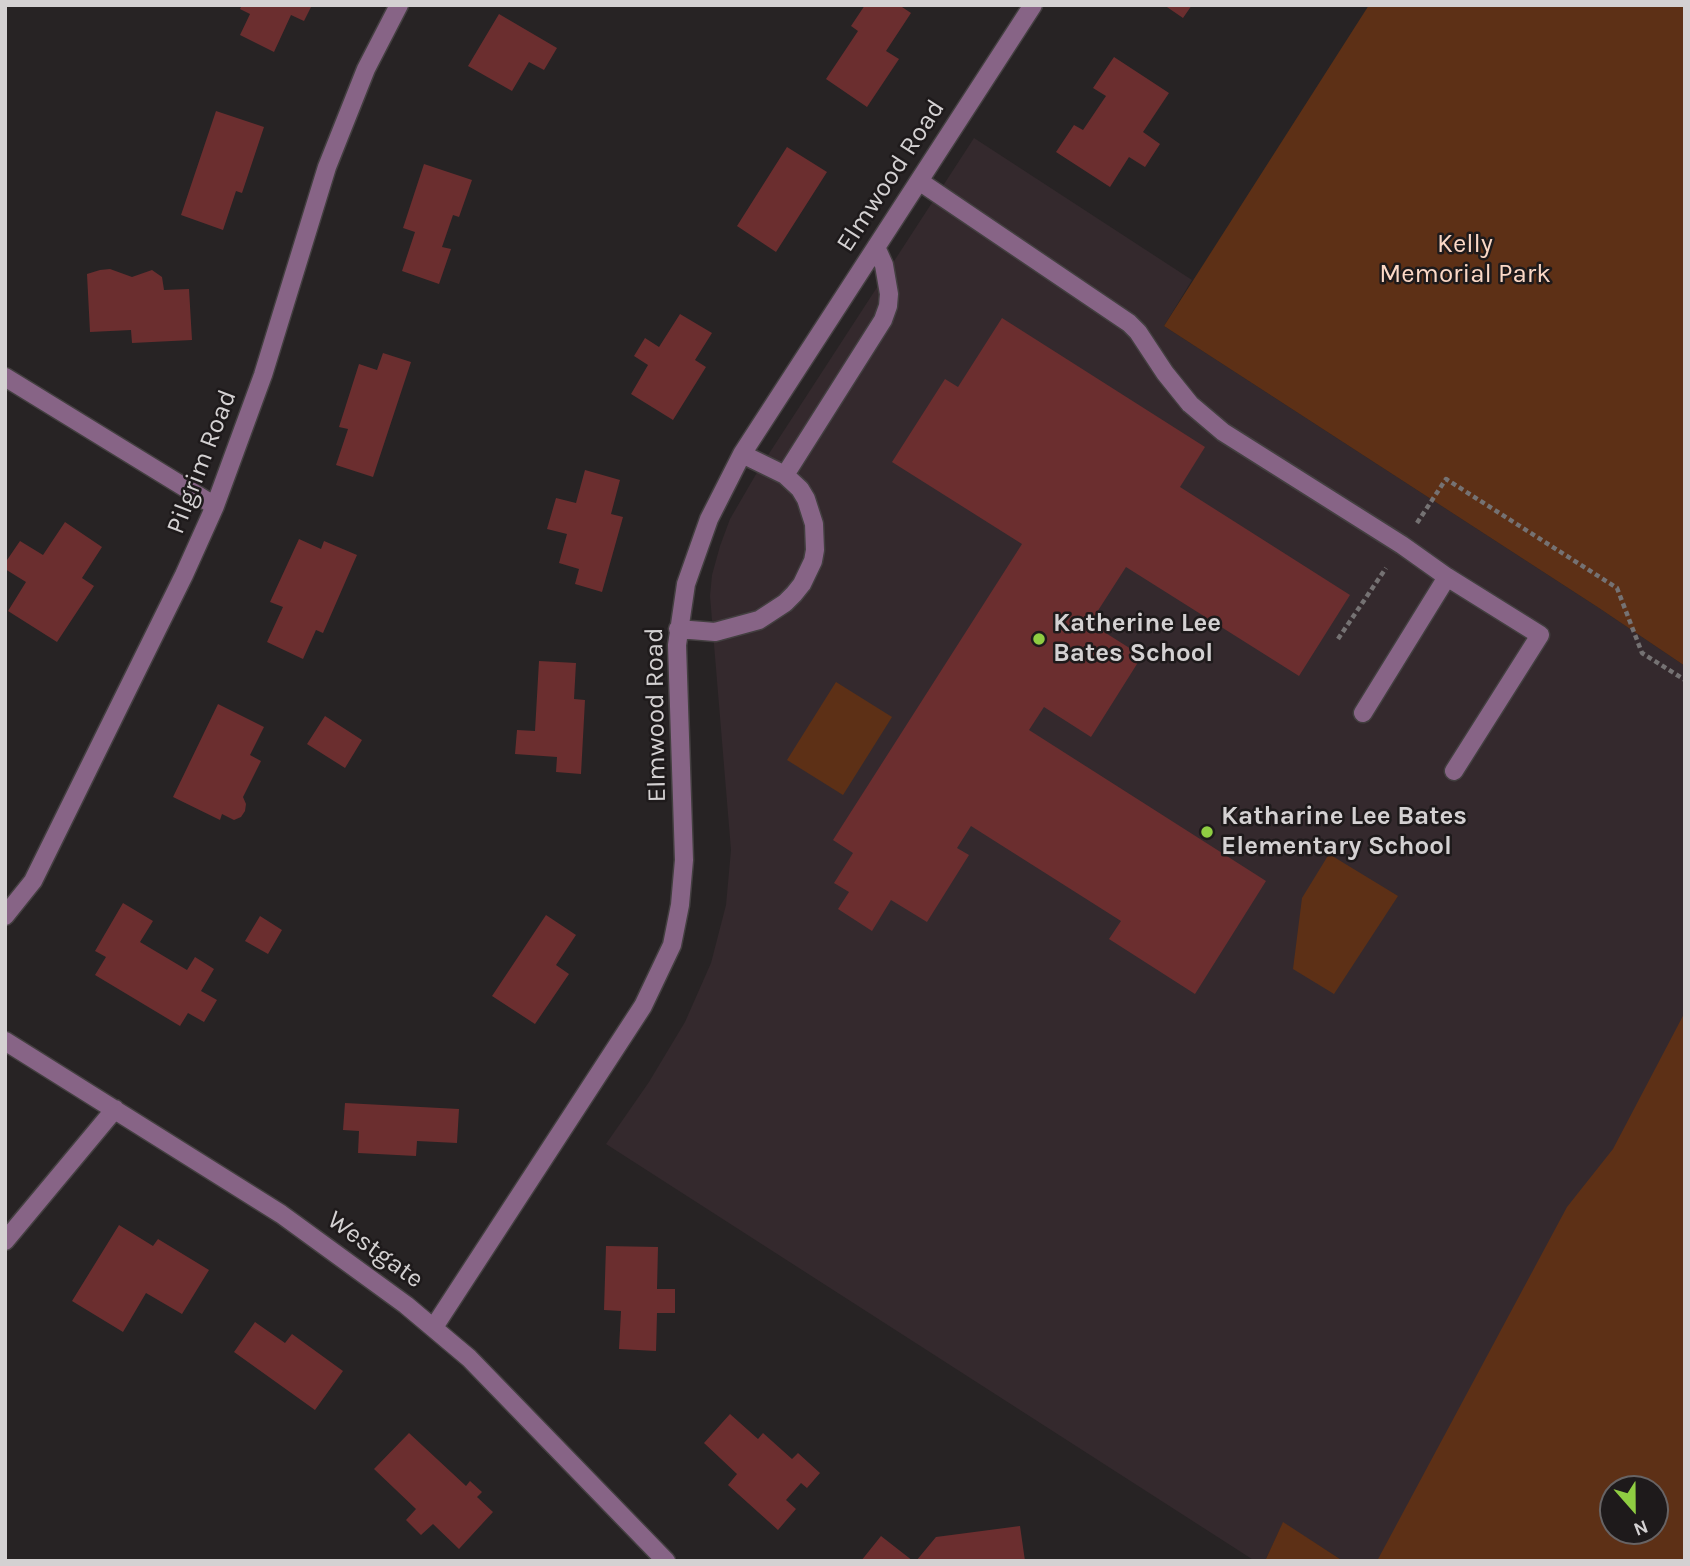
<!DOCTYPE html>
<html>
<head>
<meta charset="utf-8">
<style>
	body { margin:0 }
	#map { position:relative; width:1690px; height:1566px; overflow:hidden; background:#272324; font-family:Karla,sans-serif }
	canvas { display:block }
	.frame { position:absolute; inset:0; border:7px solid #d4d1d2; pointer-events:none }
	.north { position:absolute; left:1599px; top:1475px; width:70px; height:70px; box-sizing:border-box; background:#1e1a1b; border:2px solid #676364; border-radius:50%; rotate:159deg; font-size:19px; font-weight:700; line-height:28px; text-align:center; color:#d4d1d2 }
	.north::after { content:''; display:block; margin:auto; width:24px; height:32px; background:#8fcd42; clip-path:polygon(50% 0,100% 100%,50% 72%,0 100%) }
</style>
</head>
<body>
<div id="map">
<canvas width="1690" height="1566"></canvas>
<div class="frame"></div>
<div class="north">N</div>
</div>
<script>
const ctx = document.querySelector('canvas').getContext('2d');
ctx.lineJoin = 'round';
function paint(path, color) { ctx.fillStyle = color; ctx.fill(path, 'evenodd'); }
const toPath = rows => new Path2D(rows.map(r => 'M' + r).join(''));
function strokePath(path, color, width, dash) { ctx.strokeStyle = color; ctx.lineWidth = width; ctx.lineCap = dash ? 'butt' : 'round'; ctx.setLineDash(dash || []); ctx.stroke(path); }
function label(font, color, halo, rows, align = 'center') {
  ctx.font = font + ' Karla,sans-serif'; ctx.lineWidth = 5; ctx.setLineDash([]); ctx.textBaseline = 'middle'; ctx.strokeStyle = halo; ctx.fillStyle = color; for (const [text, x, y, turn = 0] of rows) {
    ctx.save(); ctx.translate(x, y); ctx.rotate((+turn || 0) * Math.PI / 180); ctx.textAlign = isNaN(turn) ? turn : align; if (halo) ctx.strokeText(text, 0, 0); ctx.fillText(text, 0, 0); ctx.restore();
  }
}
paint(toPath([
	[974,138,1192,280,1164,326,1599,608,1685,666,1685,1312,1526,1561,1343,1561,1283,1523,1265,1561,1255,1561,606,1144,649,1082,685,1022,711,963,726,905,731,850,710,596,712,575,720,546,730,519,759,469]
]), '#34292d');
paint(toPath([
	[1369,5,1685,5,1685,666,1599,608,1164,326],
	[836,682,892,717,843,795,787,760],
	[1329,854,1398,896,1334,994,1293,969,1302,898],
	[1685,1012,1685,1561,1377,1561,1567,1207,1613,1149],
	[1655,1489,1655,1531,1613,1531,1613,1489],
	[1283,1522,1343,1561,1265,1561]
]), '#5d3016');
paint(toPath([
	[242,5,312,5,304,21,291,15,274,52,240,35,250,14,240,9],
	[865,5,899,5,911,13,886,51,899,59,867,107,826,79,858,31,851,26],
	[1164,5,1192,5,1183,18],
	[499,14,557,48,544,70,529,62,512,91,468,66],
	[1114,57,1169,93,1143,132,1160,144,1145,167,1129,157,1110,187,1056,152,1074,125,1083,130,1106,96,1093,88],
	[216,111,264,127,242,193,236,191,223,230,181,215],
	[787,147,827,172,776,252,737,226],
	[424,164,472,180,459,217,453,215,442,247,451,249,439,284,402,271,415,232,403,228],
	[110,269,132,277,152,270,162,277,164,290,189,289,192,340,132,343,131,330,90,332,87,274,100,270],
	[680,314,712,333,695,360,706,367,673,420,631,394,648,365,634,356,645,338,659,347],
	[1002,318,1205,447,1180,487,1350,595,1299,676,1126,567,1090,623,1142,656,1091,737,1044,707,1029,730,1266,881,1195,994,1109,939,1121,921,971,826,957,848,969,855,927,922,891,900,872,931,838,909,849,892,834,883,853,853,833,840,1022,544,892,462,945,379,958,387],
	[383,353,411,362,373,477,336,465,348,429,339,427,359,364,377,370],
	[585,470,620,480,611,514,623,517,602,592,575,584,579,569,559,563,567,534,547,529,556,498,576,503],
	[65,522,102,547,82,578,94,586,57,642,8,611,26,582,5,569,5,563,20,541,43,555],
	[299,539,321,549,324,541,357,555,323,633,316,630,303,659,267,642,283,607,270,602],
	[539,661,576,663,574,699,585,700,581,774,556,772,557,757,515,754,517,730,535,731],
	[218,704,264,727,250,755,261,761,243,797,246,804,245,811,241,817,234,820,222,814,220,820,173,797],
	[325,716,362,740,345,768,307,744],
	[123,903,153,921,140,942,187,970,195,957,214,969,201,991,217,1000,204,1022,188,1013,180,1026,95,975,106,957,95,951],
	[546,915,576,935,556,965,569,974,535,1024,492,996],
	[260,916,282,930,268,954,245,941],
	[345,1103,459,1109,457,1143,417,1141,416,1156,358,1153,359,1131,343,1130],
	[119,1225,153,1246,158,1239,209,1270,182,1314,146,1293,123,1332,72,1301],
	[606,1246,658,1247,657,1289,675,1289,675,1313,657,1313,656,1351,619,1349,621,1311,604,1310],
	[255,1322,285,1343,292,1334,343,1371,315,1410,234,1352],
	[730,1414,758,1439,763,1433,792,1459,798,1453,820,1473,807,1488,801,1483,786,1500,796,1509,778,1530,728,1485,737,1474,704,1443],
	[409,1433,466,1486,470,1481,482,1492,477,1497,493,1512,459,1549,433,1524,421,1535,406,1520,416,1509,374,1469],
	[1020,1526,1025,1561,916,1561,936,1537],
	[881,1536,913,1561,861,1561]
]), '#6b2e2f');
const minor = toPath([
	[919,181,1129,323,1138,332,1165,373,1190,404,1223,432,1402,545,1447,577,1540,635,1454,771],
	[5,377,215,506],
	[785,475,883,320,888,306,889,294,884,265,876,247],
	[678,629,715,632,759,620,785,603,794,594,802,584,813,561,815,550,814,524,806,499,800,489,785,475,742,454],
	[1363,713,1447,577],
	[5,916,33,881,184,575,215,506,263,375,327,167,366,69,399,5],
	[5,1041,281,1214,406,1305,469,1358,666,1561],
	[5,1241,115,1109],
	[434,1327,643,1006,672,945,680,905,684,860,677,645,686,584,709,519,742,454,1033,5]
]);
strokePath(minor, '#433f40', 21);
strokePath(toPath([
	[1417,523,1446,479,1617,588,1642,653,1685,680],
	[1338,639,1386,568]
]), '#757273', 4.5, [5, 3.5]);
strokePath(minor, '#876486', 18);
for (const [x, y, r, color] of [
	[1039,639,7,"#8fcd42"],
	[1207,832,7,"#8fcd42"]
]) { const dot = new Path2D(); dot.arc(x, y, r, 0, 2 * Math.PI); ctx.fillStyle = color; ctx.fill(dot); strokePath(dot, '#1e1a1b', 2.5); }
label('26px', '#d4d1d2', '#1e1a1b', [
	["Elmwood Road",891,176,-57],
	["Pilgrim Road",202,462,-69],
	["Elmwood Road",656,715,-91],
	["Westgate",375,1250,36]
]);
label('26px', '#fbd8c6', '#1e1a1b', [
	["Kelly",1465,245],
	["Memorial Park",1465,275]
]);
label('bold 26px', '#d4d1d2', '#1e1a1b', [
	["Katherine Lee",1053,624],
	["Bates School",1053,654],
	["Katharine Lee Bates",1221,817],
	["Elementary School",1221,847]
], 'left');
</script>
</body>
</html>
